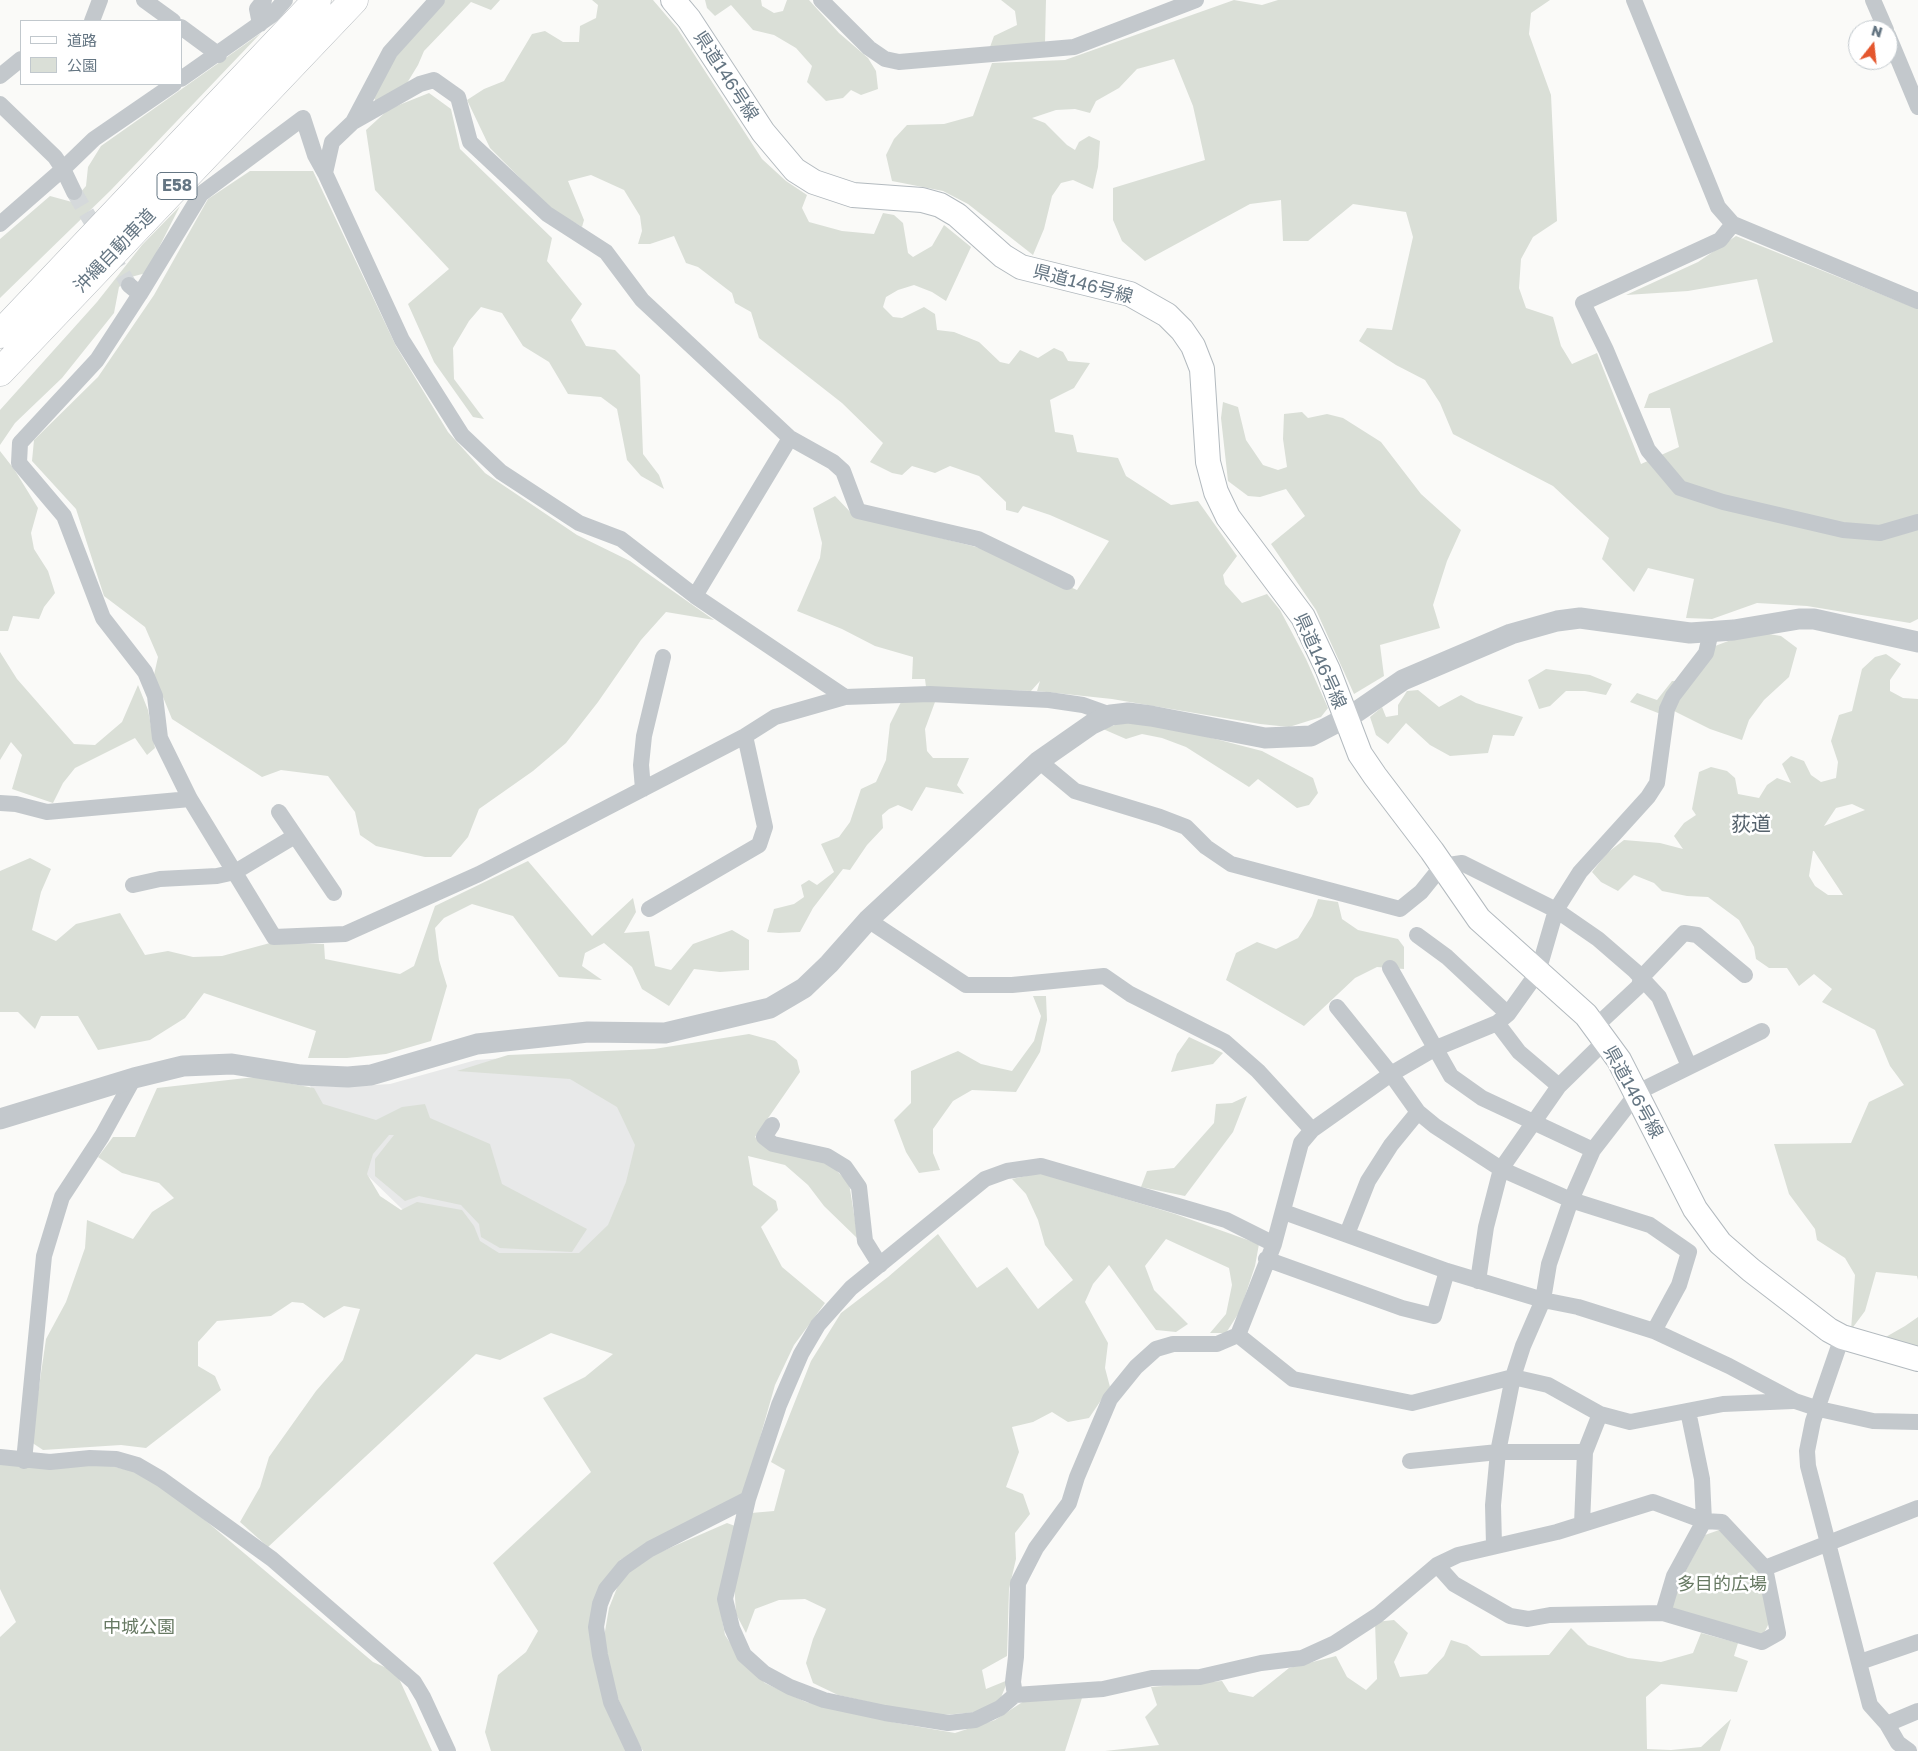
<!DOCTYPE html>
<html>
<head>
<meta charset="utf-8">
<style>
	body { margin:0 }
	#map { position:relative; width:1918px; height:1751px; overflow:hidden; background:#fafaf8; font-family:"Golos Text","Noto Sans JP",sans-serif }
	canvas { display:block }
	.legend { position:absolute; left:20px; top:20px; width:162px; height:65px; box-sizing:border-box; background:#fff; border:1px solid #c1c8cd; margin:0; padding:6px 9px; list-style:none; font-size:15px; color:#657683 }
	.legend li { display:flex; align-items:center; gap:10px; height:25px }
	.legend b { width:25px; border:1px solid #c1c8cd }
	.north { position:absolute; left:1848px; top:20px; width:50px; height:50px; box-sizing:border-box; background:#fff; border:1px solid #c1c8cd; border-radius:50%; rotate:16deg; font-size:14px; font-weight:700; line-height:20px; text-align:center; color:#657683 }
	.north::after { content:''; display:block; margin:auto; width:18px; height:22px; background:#e4572e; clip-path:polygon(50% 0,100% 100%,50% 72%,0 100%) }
</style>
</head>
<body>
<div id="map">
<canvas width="1918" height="1751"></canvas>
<ul class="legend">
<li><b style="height:6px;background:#fff"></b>道路</li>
<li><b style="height:14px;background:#dadfd7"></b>公園</li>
</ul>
<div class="north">N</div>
</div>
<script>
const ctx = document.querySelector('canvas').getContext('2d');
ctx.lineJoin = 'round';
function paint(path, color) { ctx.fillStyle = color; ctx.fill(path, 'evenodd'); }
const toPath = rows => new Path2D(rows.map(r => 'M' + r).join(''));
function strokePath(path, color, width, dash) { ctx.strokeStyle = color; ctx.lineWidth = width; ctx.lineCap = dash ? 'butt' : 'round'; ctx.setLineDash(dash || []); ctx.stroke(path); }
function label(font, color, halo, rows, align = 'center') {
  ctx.font = font + ' "Golos Text","Noto Sans JP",sans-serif'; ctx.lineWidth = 5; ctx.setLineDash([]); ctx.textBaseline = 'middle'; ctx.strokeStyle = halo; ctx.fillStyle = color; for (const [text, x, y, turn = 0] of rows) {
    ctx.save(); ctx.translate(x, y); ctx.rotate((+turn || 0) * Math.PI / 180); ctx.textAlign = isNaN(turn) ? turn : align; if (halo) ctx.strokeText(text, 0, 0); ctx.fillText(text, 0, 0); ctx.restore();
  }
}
paint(toPath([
	[564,1054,634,1102,649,1148,616,1223,582,1256,500,1255,403,1210,368,1176,310,1086,342,1087,390,1084,476,1060]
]), '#e8e9e9');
paint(toPath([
	[445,0,500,0,491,10,471,2,424,51,418,65,404,88,377,103,372,95,394,55],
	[592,0,653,0,677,28,762,159,786,181,807,195,802,208,809,222,842,231,874,234,883,213,894,215,903,223,908,253,913,257,932,246,944,225,971,247,946,301,932,292,914,285,898,290,886,297,883,307,893,317,902,318,924,307,935,314,937,330,954,332,979,342,1000,362,1009,364,1020,350,1038,358,1054,348,1063,352,1068,361,1090,363,1074,388,1050,400,1055,432,1073,435,1077,452,1118,458,1126,476,1171,505,1198,501,1237,556,1223,575,1225,584,1242,603,1267,594,1280,610,1306,659,1328,708,1321,717,1289,727,1260,724,1112,699,1037,691,1040,681,1031,691,926,687,925,679,912,679,913,657,875,646,842,629,797,611,820,558,822,543,813,508,835,496,854,516,984,549,1077,590,1109,541,1050,515,1023,506,1018,513,1006,510,1006,502,979,476,950,466,935,473,912,466,902,475,892,473,870,462,883,443,842,403,759,338,751,312,735,303,732,293,698,267,686,263,674,236,650,244,638,244,642,231,640,216,624,190,591,175,568,181,584,220,582,227,551,209,490,148,467,100,484,89,504,81,532,34,545,31,563,42,579,42,580,26,596,18,598,5],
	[705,0,761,0,762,6,774,13,783,11,787,0,809,0,839,33,868,58,876,71,878,89,861,95,851,90,843,98,826,101,807,82,812,66,796,48,774,35,753,30,731,5,715,16,707,8],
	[1001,0,1046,0,1045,43,990,47,994,36,1017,25,1015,11],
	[1234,0,1262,5,1278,0,1550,0,1531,13,1529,34,1551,95,1557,221,1533,237,1521,259,1519,288,1526,308,1553,317,1561,346,1572,364,1597,353,1641,464,1679,447,1670,408,1644,408,1649,394,1773,342,1757,279,1688,291,1626,295,1698,262,1736,236,1918,309,1918,619,1910,623,1807,606,1757,603,1712,619,1686,618,1694,579,1648,568,1634,592,1602,559,1609,538,1553,486,1453,434,1440,403,1425,380,1396,365,1359,341,1367,328,1392,330,1413,237,1406,212,1353,204,1308,241,1283,241,1281,200,1250,204,1145,261,1122,241,1113,220,1113,188,1205,160,1193,106,1174,59,1137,69,1119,88,1096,101,1090,113,1075,109,1056,110,1032,118,1045,123,1067,145,1075,150,1079,142,1089,136,1100,141,1098,167,1093,189,1073,180,1061,183,1052,196,1044,229,1033,255,968,204,943,191,892,181,886,155,894,139,907,125,944,124,973,116,992,63,1065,60],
	[261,33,111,190,0,298,0,239,50,196,72,202,86,186,88,167,101,146],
	[429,93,451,109,460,149,552,238,547,261,582,304,571,320,586,346,615,350,640,375,643,454,659,475,664,489,641,476,627,460,617,409,601,397,568,394,549,362,523,346,502,313,481,307,469,321,453,348,454,379,484,419,473,417,434,362,408,304,449,269,375,190,366,130,389,109],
	[250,171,313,171,396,346,448,432,485,473,577,535,630,561,714,620,666,612,641,640,598,702,566,743,533,771,479,809,468,837,451,857,425,857,376,846,360,835,355,812,328,776,281,770,262,777,172,719,154,675,158,657,145,627,104,596,76,509,32,461,34,440,98,377,154,295,208,199],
	[180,206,146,273,131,277,119,287,114,313,62,378,15,423,0,445,0,410,97,302,142,245],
	[1223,402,1238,407,1246,440,1263,465,1278,470,1287,467,1283,439,1284,414,1302,412,1308,418,1327,414,1343,418,1381,442,1421,494,1461,530,1447,561,1433,605,1440,628,1380,645,1384,676,1354,694,1316,610,1271,544,1305,516,1286,489,1260,497,1248,496,1228,481,1221,418],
	[0,451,14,469,38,508,31,533,34,549,48,571,55,593,44,607,39,619,13,616,8,631,0,631],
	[1769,634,1781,636,1797,648,1789,677,1764,700,1749,720,1742,740,1710,729,1674,711,1658,713,1630,702,1637,693,1657,700,1672,681,1687,681,1715,646,1739,637],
	[0,652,17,679,74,744,95,745,122,722,138,685,148,710,155,748,147,755,135,738,75,768,63,783,53,803,12,789,22,755,11,742,0,760],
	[1886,654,1901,664,1890,680,1890,691,1903,698,1918,699,1918,1280,1917,1276,1876,1272,1865,1311,1851,1330,1855,1275,1845,1258,1817,1240,1815,1229,1789,1194,1774,1144,1851,1143,1869,1102,1904,1085,1890,1066,1875,1030,1822,1002,1832,989,1814,974,1799,986,1787,968,1769,968,1756,959,1754,947,1739,920,1708,897,1687,896,1662,891,1654,883,1634,875,1618,891,1601,882,1592,872,1607,853,1624,840,1660,843,1683,849,1674,836,1684,823,1696,815,1692,809,1699,772,1711,767,1727,771,1735,778,1738,794,1759,798,1767,785,1777,778,1791,783,1782,764,1791,756,1804,761,1811,775,1821,782,1836,778,1838,762,1831,741,1839,715,1852,711,1862,669,1875,657],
	[1852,804,1865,810,1824,826,1836,808],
	[1813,851,1814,851,1843,895,1828,895,1815,886,1809,876],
	[1546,669,1590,675,1612,684,1606,695,1585,691,1566,691,1550,706,1539,709,1528,680],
	[1418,690,1439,707,1461,695,1476,703,1523,717,1514,736,1493,735,1488,753,1450,756,1430,745,1406,723,1388,744,1376,735,1370,717,1382,707,1386,717,1398,715,1398,705,1407,691],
	[901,702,935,702,925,729,927,751,933,758,969,758,957,785,964,794,926,787,912,811,898,805,889,809,882,815,883,828,867,845,850,870,843,869,813,908,800,932,779,933,767,932,774,909,794,904,804,897,801,885,809,880,817,885,834,872,821,844,839,837,850,822,861,789,876,782,886,760,890,724],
	[1127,721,1204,736,1262,751,1313,778,1318,793,1309,805,1297,808,1258,779,1249,787,1186,747,1162,738,1142,734,1126,739,1103,729],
	[30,858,51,869,41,892,32,930,56,941,76,924,120,913,145,955,168,951,193,957,222,956,270,943,324,944,325,959,400,974,414,966,435,906,528,861,592,936,633,898,636,912,624,933,649,931,655,966,671,970,693,944,732,930,749,940,749,970,720,972,694,969,669,1006,642,989,632,967,604,943,585,953,582,966,602,980,559,977,513,916,472,904,444,918,435,928,439,960,447,986,431,1041,386,1054,347,1058,308,1058,316,1031,204,993,185,1018,150,1040,98,1050,78,1016,41,1016,35,1029,18,1012,0,1012,0,871],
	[1318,899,1338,902,1342,919,1358,930,1398,939,1404,947,1404,969,1377,967,1355,978,1304,1026,1226,980,1236,953,1257,942,1276,949,1298,938,1312,916],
	[1033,996,1046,996,1047,1020,1040,1052,1016,1092,972,1090,953,1101,933,1129,933,1153,940,1170,919,1173,906,1152,894,1120,911,1103,911,1071,958,1051,981,1064,1012,1071,1034,1041,1041,1016],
	[749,1034,775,1041,797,1060,800,1072,755,1137,768,1147,830,1164,849,1183,858,1239,824,1206,808,1185,785,1165,748,1156,753,1185,776,1201,778,1210,761,1227,782,1267,825,1303,794,1345,775,1385,744,1494,620,1560,589,1622,626,1751,491,1751,485,1732,498,1675,526,1652,538,1631,493,1563,591,1472,543,1398,585,1377,613,1354,551,1333,500,1360,476,1354,268,1547,240,1522,260,1487,269,1457,316,1391,343,1360,360,1309,344,1306,324,1318,303,1303,292,1302,271,1316,217,1321,198,1342,198,1366,215,1376,221,1390,146,1448,121,1445,43,1450,31,1442,46,1339,66,1302,85,1248,87,1220,133,1239,152,1212,174,1198,159,1183,122,1173,98,1157,113,1137,135,1137,157,1088,255,1077,314,1088,323,1104,376,1120,402,1107,425,1104,430,1118,490,1144,502,1184,587,1229,572,1252,500,1248,481,1237,479,1224,461,1205,419,1196,405,1201,375,1176,375,1159,394,1135,389,1135,373,1154,367,1174,380,1196,401,1210,417,1202,462,1210,474,1226,480,1241,499,1253,579,1253,608,1225,626,1182,635,1145,617,1107,570,1079,457,1071,508,1055,654,1049],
	[1189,1037,1223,1053,1213,1064,1171,1072,1177,1054],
	[1247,1096,1233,1132,1185,1196,1141,1187,1147,1171,1174,1168,1214,1123,1216,1104,1232,1103],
	[1040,1173,1175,1214,1259,1244,1255,1266,1240,1311,1226,1333,1210,1333,1226,1314,1232,1285,1229,1268,1166,1239,1145,1266,1154,1290,1188,1324,1176,1332,1156,1330,1109,1265,1093,1284,1085,1302,1108,1343,1105,1368,1110,1387,1089,1418,1068,1422,1052,1412,1033,1422,1012,1427,1019,1452,1006,1487,1023,1494,1030,1514,1015,1533,1016,1559,1009,1589,1007,1656,982,1670,986,1689,1008,1680,1000,1700,978,1712,943,1715,886,1706,838,1695,813,1683,806,1663,813,1639,826,1609,805,1599,779,1600,755,1609,746,1633,736,1614,734,1581,751,1513,774,1511,785,1470,771,1462,811,1361,841,1313,888,1277,938,1234,977,1288,1007,1267,1038,1309,1073,1280,1045,1245,1038,1220,1026,1194,1012,1179],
	[1918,1317,1918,1352,1884,1338,1905,1326],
	[0,1462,98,1463,132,1471,167,1488,373,1662,396,1672,432,1751,0,1751,0,1637,16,1622,0,1589],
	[727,1523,735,1526,719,1603,725,1635,742,1661,765,1683,806,1702,897,1723,955,1733,995,1720,1024,1701,1082,1698,1065,1751,643,1751,629,1725,613,1686,604,1637,609,1608,621,1578,649,1557],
	[1719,1530,1758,1567,1769,1623,1762,1637,1670,1609,1682,1577,1705,1535],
	[1394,1620,1408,1633,1394,1662,1400,1677,1427,1674,1444,1656,1451,1640,1467,1645,1481,1656,1549,1655,1571,1628,1588,1645,1628,1658,1661,1662,1693,1653,1701,1633,1738,1643,1734,1656,1748,1661,1737,1692,1661,1684,1646,1697,1647,1749,1671,1750,1701,1747,1731,1719,1720,1751,1105,1751,1159,1745,1145,1717,1157,1705,1151,1687,1222,1681,1229,1692,1253,1697,1289,1668,1336,1656,1347,1677,1366,1690,1377,1679,1375,1622]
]), '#dadfd7');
strokePath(toPath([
	[74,192,129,285]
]), '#d5d9db', 16, [16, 8]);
const secondary = toPath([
	[673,0,689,19,763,132,795,170,814,182,853,195,922,200,940,205,957,215,1003,256,1021,267,1130,294,1167,315,1182,330,1193,346,1202,369,1208,462,1216,492,1228,517,1303,617,1328,670,1360,754,1375,776,1432,851,1479,919,1586,1015,1619,1060,1695,1209,1720,1243,1751,1270,1829,1330,1842,1337,1918,1359]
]);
const motorway = toPath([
	[0,334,317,0],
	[0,372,354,0]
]);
strokePath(secondary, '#b3babf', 26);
strokePath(motorway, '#b4b9bd', 29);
strokePath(toPath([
	[144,0,173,21],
	[821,0,869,48,885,59,899,62,1074,47,1196,0],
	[1634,0,1718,207,1733,224,1918,301],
	[1873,0,1886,30],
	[92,21,100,0],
	[260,24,257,9,264,0],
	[181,27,219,55],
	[1888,35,1918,107],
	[0,76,21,59],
	[181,79,272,15,285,0],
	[0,104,55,157,63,169,74,192],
	[353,122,390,52,437,0],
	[325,173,332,142,353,122,420,84,434,80,458,97,470,142,547,214,606,252,642,300,790,438,833,462,843,471,858,511,978,539,1067,582],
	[0,224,63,169,94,139,174,84],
	[1733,224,1720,240,1583,303,1606,350,1648,450,1680,488,1723,502,1843,530,1880,533,1918,522],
	[129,285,140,294,201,194,303,118,315,155,325,173,402,340,462,435,501,472,579,523,621,539,695,596,845,697],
	[140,294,97,360,20,443,19,463,64,516,103,618,145,672,155,696,160,738,190,799,274,937,345,934,479,874,745,736,775,717,845,697,930,694,1049,700,1083,705,1111,715],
	[695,596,790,438],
	[1039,761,1075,791,1160,817,1186,827,1206,847,1231,864,1400,909,1421,892,1442,866,1462,863,1556,910,1598,939,1635,971,1659,997,1689,1066],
	[643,789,641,765,644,736,663,657],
	[0,803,16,804,47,812,190,799],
	[279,812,334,893],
	[133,885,160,879,217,876,235,872,295,836],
	[649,909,759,845,765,827,745,736],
	[868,920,966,985,1012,985,1104,976,1130,994,1225,1042,1258,1071,1312,1130],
	[1417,935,1447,957,1508,1014],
	[1390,968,1451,1076,1482,1098,1593,1150],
	[1337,1007,1391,1074,1418,1112,1435,1126,1501,1169,1571,1200,1650,1225,1689,1252,1679,1285,1654,1331],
	[1497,1023,1519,1052,1559,1086],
	[1595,1027,1639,986,1641,978,1684,933,1697,935,1745,975],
	[772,1125,764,1137,773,1144,827,1156,845,1167,859,1187,865,1241,880,1265],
	[1284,1212,1447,1271,1543,1300,1578,1307,1654,1331,1729,1366,1795,1401,1819,1409,1873,1421,1918,1422],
	[1347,1234,1368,1181,1391,1145,1418,1112],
	[1274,1244,1226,1220,1041,1166,1007,1171,985,1179,851,1288,818,1325,801,1354,779,1405,748,1499,725,1599,732,1628,744,1655,764,1673,790,1687,824,1700,885,1713,948,1723,975,1720,1000,1708,1015,1695,1103,1689,1152,1678,1200,1677,1261,1663,1302,1658,1335,1643,1378,1615,1437,1565,1458,1555,1557,1532,1653,1502,1704,1521,1702,1479,1688,1411],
	[1266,1259,1402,1308,1434,1316,1447,1271],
	[1478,1281,1486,1227,1501,1169,1559,1086,1605,1041],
	[1238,1335,1293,1379,1412,1403,1513,1377,1548,1385,1600,1414,1630,1422,1723,1404,1793,1401],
	[1842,1337,1813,1421,1807,1451,1808,1466,1870,1705,1887,1724,1898,1743,1909,1751],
	[0,1457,50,1462,90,1458,116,1459,137,1465,161,1479,272,1559,414,1682,423,1697,448,1751],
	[24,1461,44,1256,62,1197,102,1136,134,1078],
	[1410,1461,1498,1452,1585,1452],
	[1582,1524,1585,1452,1600,1414],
	[1494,1545,1493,1505,1498,1452,1513,1377,1523,1346,1543,1300,1549,1264,1571,1200,1593,1150,1638,1092,1762,1031],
	[1437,1565,1454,1584,1510,1616,1528,1619,1550,1615,1663,1613,1674,1576,1704,1521,1722,1522,1765,1568,1778,1633,1762,1642,1663,1613],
	[1765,1568,1918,1508],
	[1860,1662,1918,1642],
	[1015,1695,1013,1682,1016,1657,1018,1583,1036,1548,1069,1503,1077,1477,1110,1399,1136,1367,1156,1349,1173,1344,1217,1344,1238,1335,1274,1244,1301,1143,1312,1130,1391,1074,1434,1049,1497,1023,1508,1014,1538,972,1556,910,1580,872,1648,797,1657,783,1667,709,1673,696,1706,653,1711,632],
	[1887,1724,1918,1711],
	[634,1751,611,1702,600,1655,596,1627,600,1604,606,1589,624,1567,650,1549,748,1499]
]), '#c3c8cc', 16);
strokePath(toPath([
	[0,1119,134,1078,183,1066,232,1064,301,1075,348,1077,371,1075,477,1044,588,1032,665,1033,770,1008,804,988,829,964,868,920,1039,761,1092,724,1111,715,1128,713,1151,716,1265,738,1311,736,1355,713,1403,680,1511,634,1557,621,1580,618,1690,633,1734,630,1799,619,1814,619,1918,642]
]), '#c3c8cc', 21);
strokePath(secondary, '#fff', 24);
strokePath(motorway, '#fff', 28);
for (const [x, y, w] of [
	[177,186,40]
]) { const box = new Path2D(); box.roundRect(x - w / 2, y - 13.5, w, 27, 4); ctx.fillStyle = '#fff'; ctx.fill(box); strokePath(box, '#657683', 1); }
label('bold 16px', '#657683', null, [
	["E58",177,186]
]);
label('18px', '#657683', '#fff', [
	["県道146号線",726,76,57],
	["沖縄自動車道",115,251,-46],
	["県道146号線",1083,284,15],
	["県道146号線",1320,661,66],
	["県道146号線",1633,1092,61]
]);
label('18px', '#687a64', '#fff', [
	["多目的広場",1722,1584],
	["中城公園",139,1627]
]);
label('20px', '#57646e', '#fff', [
	["荻道",1751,825]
]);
</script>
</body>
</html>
